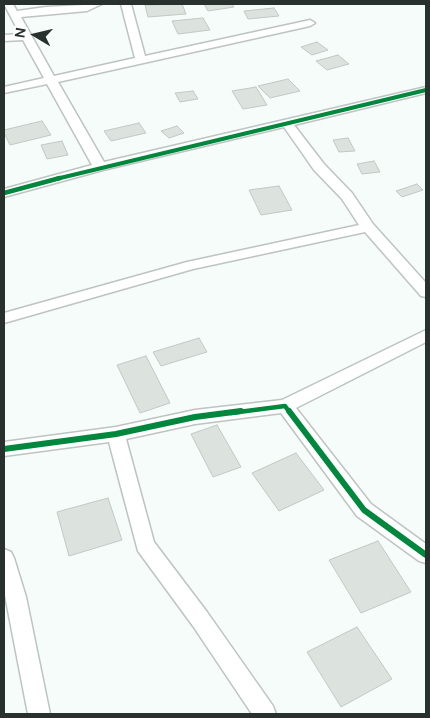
<!DOCTYPE html>
<html>
<head>
<meta charset="utf-8">
<style>
	body { margin:0 }
	#map { position:relative; width:430px; height:718px; overflow:hidden; background:#f6fcf9; font-family:"DM Sans",sans-serif }
	canvas { display:block }
	.frame { position:absolute; inset:0; border:5px solid #28312d; pointer-events:none }
	.north { position:absolute; left:10px; top:10px; width:50px; height:50px; -webkit-text-stroke:4px #fff; paint-order:stroke; rotate:279deg; font-size:14px; font-weight:700; line-height:20px; text-align:center; color:#28312d }
	.north::after { content:''; display:block; margin:auto; width:18px; height:22px; background:#28312d; clip-path:polygon(50% 0,100% 100%,50% 72%,0 100%) }
</style>
</head>
<body>
<div id="map">
<canvas width="430" height="718"></canvas>
<div class="frame"></div>
<div class="north">N</div>
</div>
<script>
const ctx = document.querySelector('canvas').getContext('2d');
ctx.lineJoin = 'round';
function paint(path, color) { ctx.fillStyle = color; ctx.fill(path, 'evenodd'); }
const toPath = rows => new Path2D(rows.map(r => 'M' + r).join(''));
function strokePath(path, color, width, dash) { ctx.strokeStyle = color; ctx.lineWidth = width; ctx.lineCap = dash ? 'butt' : 'round'; ctx.setLineDash(dash || []); ctx.stroke(path); }
const building = toPath([
	[182,4,186,14,148,17,145,5,182,4],
	[204,4,232,4,234,7,208,11,204,4],
	[274,8,279,16,248,19,244,11,274,8],
	[203,18,210,30,178,34,172,21,203,18],
	[317,42,328,50,312,55,301,47,317,42],
	[338,55,349,64,327,70,316,61,338,55],
	[288,79,300,91,270,98,258,86,288,79],
	[256,87,267,105,243,109,232,91,256,87],
	[193,91,198,99,180,102,175,93,193,91],
	[42,121,51,135,10,145,4,133,4,130,42,121],
	[139,123,146,133,111,141,104,131,139,123],
	[177,126,184,133,169,138,161,131,177,126],
	[348,138,355,151,339,152,333,140,348,138],
	[62,141,68,155,47,159,41,145,62,141],
	[374,161,380,172,362,174,357,164,374,161],
	[417,184,423,190,402,197,396,191,417,184],
	[279,186,292,210,261,215,249,190,279,186],
	[199,338,207,352,161,366,153,352,199,338],
	[146,356,170,403,140,413,117,365,146,356],
	[217,425,241,467,213,477,191,434,217,425],
	[296,453,324,490,279,511,252,473,296,453],
	[108,498,122,540,69,556,57,512,108,498],
	[378,541,411,592,361,613,329,560,378,541],
	[357,627,392,679,341,707,307,652,357,627]
]);
paint(building, '#dce3df');
strokePath(building, '#c1c8c5', 1);
const street = toPath([
	[4,4,13,4,17,11,46,7,102,4,87,11,21,17,54,76,135,58,121,4,131,4,145,56,310,20,315,23,310,26,58,82,104,162,426,87,426,93,294,125,324,164,352,193,373,224,426,283,426,297,421,296,365,232,193,269,4,323,4,313,187,262,359,225,342,199,314,170,284,127,103,170,4,197,4,189,92,165,47,84,4,93,4,87,44,78,23,40,4,41,4,35,20,34,4,4],
	[426,330,426,342,296,408,371,504,426,544,426,563,419,561,357,516,281,413,195,424,126,439,154,542,207,612,273,706,276,714,252,714,193,626,138,551,109,442,4,456,4,442,116,427,195,410,282,400,426,330],
	[4,549,11,552,14,558,26,597,50,714,28,714,4,590,4,549]
]);
strokePath(street, '#bdc4c1', 3);
paint(street, '#fefffe');
strokePath(toPath([
	[56,179,426,90]
]), '#00873e', 4);
strokePath(toPath([
	[4,193,60,178],
	[231,413,285,406,290,413]
]), '#00873e', 4.5);
strokePath(toPath([
	[289,411,364,510,426,555],
	[4,449,116,434,195,417,241,411]
]), '#00873e', 6);
</script>
</body>
</html>
